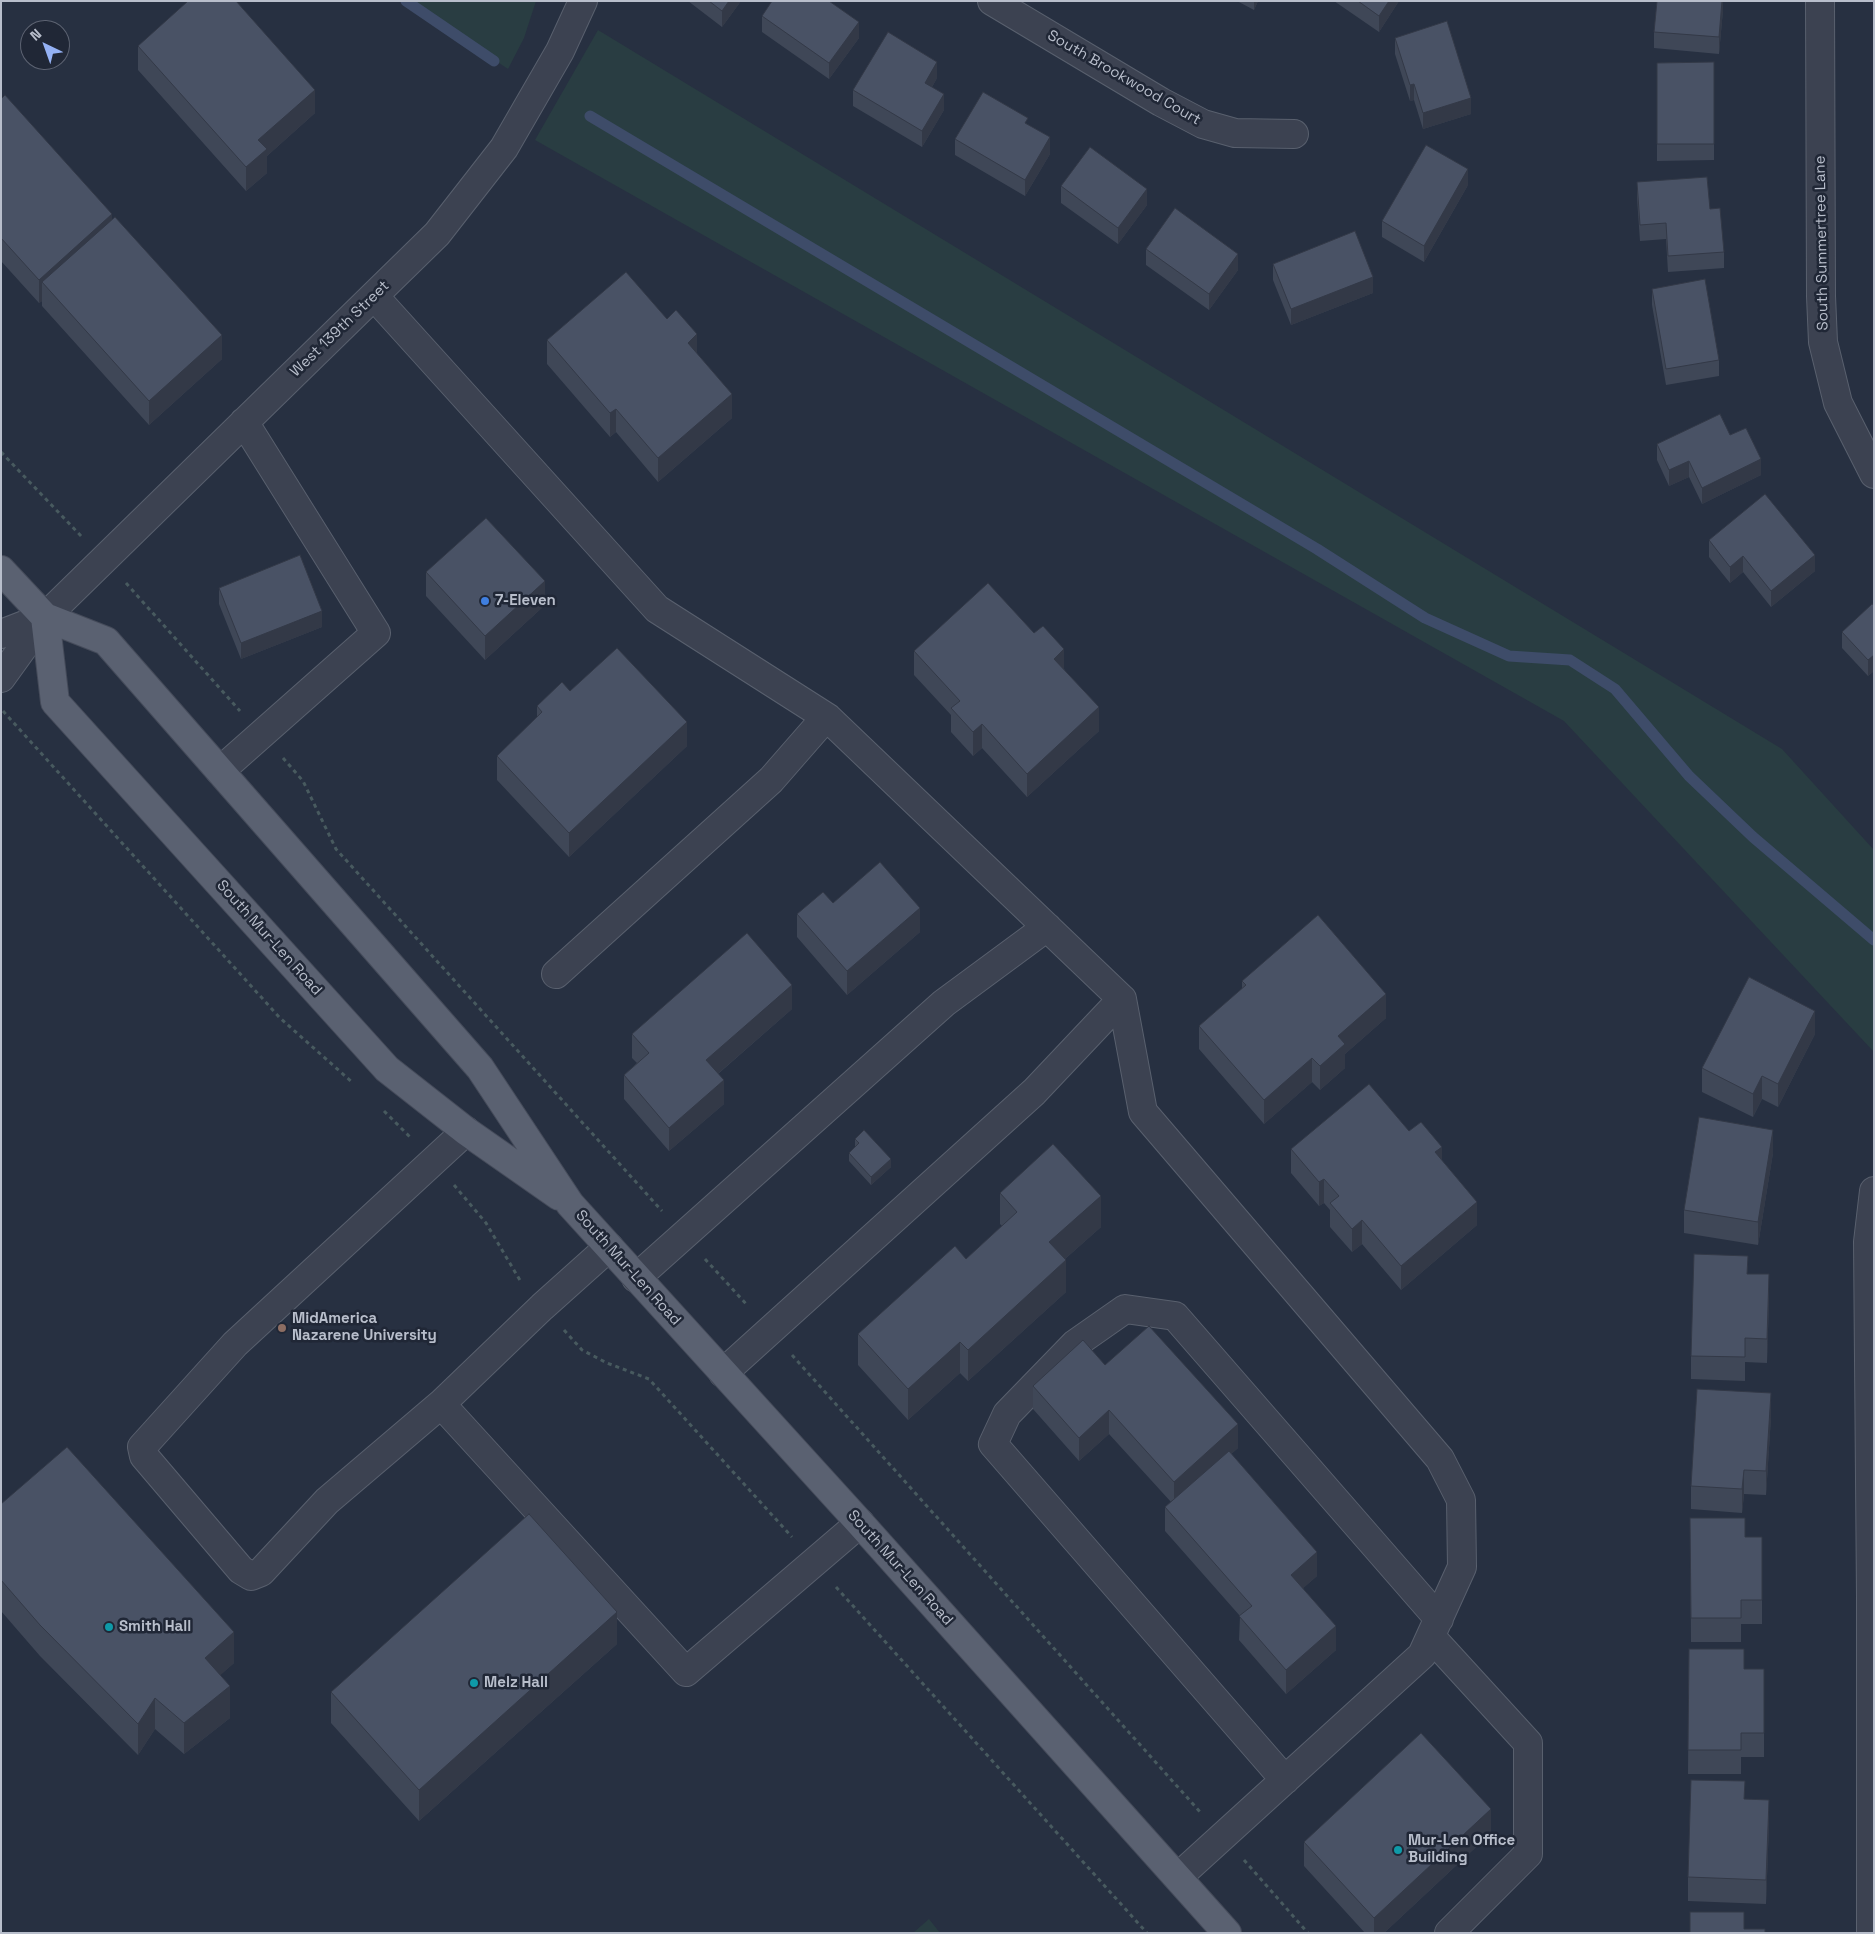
<!DOCTYPE html>
<html>
<head>
<meta charset="utf-8">
<style>
	body { margin:0 }
	#map { position:relative; width:1875px; height:1934px; overflow:hidden; background:#273041; font-family:"Space Grotesk",sans-serif }
	canvas { display:block }
	.frame { position:absolute; inset:0; border:2px solid #b8becb; pointer-events:none }
	.north { position:absolute; left:20px; top:20px; width:50px; height:50px; box-sizing:border-box; background:#202736; border:1px solid #5d6372; border-radius:50%; rotate:318deg; font-size:14px; font-weight:700; line-height:20px; text-align:center; color:#b8becb }
	.north::after { content:''; display:block; margin:auto; width:18px; height:22px; background:#94b1f4; clip-path:polygon(50% 0,100% 100%,50% 72%,0 100%) }
</style>
</head>
<body>
<div id="map">
<canvas width="1875" height="1934"></canvas>
<div class="frame"></div>
<div class="north">N</div>
</div>
<script>
const ctx = document.querySelector('canvas').getContext('2d');
ctx.lineJoin = 'round';
function paint(path, color) { ctx.fillStyle = color; ctx.fill(path, 'evenodd'); }
const toPath = rows => new Path2D(rows.map(r => 'M' + r).join(''));
function strokePath(path, color, width, dash) { ctx.strokeStyle = color; ctx.lineWidth = width; ctx.lineCap = dash ? 'butt' : 'round'; ctx.setLineDash(dash || []); ctx.stroke(path); }
function label(font, color, halo, rows, align = 'center') {
  ctx.font = font + ' "Space Grotesk",sans-serif'; ctx.lineWidth = 5; ctx.setLineDash([]); ctx.textBaseline = 'middle'; ctx.strokeStyle = halo; ctx.fillStyle = color; for (const [text, x, y, turn = 0] of rows) {
    ctx.save(); ctx.translate(x, y); ctx.rotate((+turn || 0) * Math.PI / 180); ctx.textAlign = isNaN(turn) ? turn : align; if (halo) ctx.strokeText(text, 0, 0); ctx.fillText(text, 0, 0); ctx.restore();
  }
}
paint(toPath([
	[406,1,536,1,524,38,508,69],
	[598,30,1782,749,1874,850,1874,1052,1564,721,535,140],
	[929,1919,940,1933,913,1933]
]), '#293d42');
strokePath(toPath([
	[406,1,494,61],
	[590,116,1317,549,1425,618,1509,656,1570,660,1615,689,1689,776,1753,837,1874,940]
]), '#3e4c69', 11);
const minor = toPath([
	[992,1,1161,102,1203,124,1235,133,1294,134],
	[1820,1,1821,296,1823,342,1838,403,1874,474],
	[374,296,657,609,828,718,1122,999,1143,1112,1440,1459,1461,1500,1462,1567,1422,1655,1178,1877],
	[1,634,45,617],
	[1,678,45,617,437,234,504,148,560,51,583,1],
	[220,771,376,633,244,422],
	[556,974,771,780,826,717],
	[466,1131,235,1344,142,1447,144,1456,241,1570,251,1576,261,1572,327,1501,441,1404,542,1307,609,1247],
	[636,1278,944,1003,1047,927],
	[723,1373,1034,1092,1122,999],
	[441,1404,686,1672,860,1523],
	[1431,1637,1528,1743,1528,1854,1449,1933],
	[1285,1780,993,1444,1007,1414,1075,1344,1125,1309,1175,1316,1439,1619],
	[1871,1933,1871,1597,1868,1242,1874,1191]
]);
const major = toPath([
	[1,570,45,617,106,641,480,1068,570,1204,860,1523,1227,1933],
	[45,617,55,702,387,1069,466,1131,559,1196]
]);
strokePath(minor, '#59606e', 30);
strokePath(major, '#454b5a', 30);
strokePath(toPath([
	[1,452,82,537],
	[126,583,240,711],
	[3,711,280,1018,353,1083],
	[283,758,303,781,336,849,662,1211],
	[384,1111,411,1138],
	[454,1185,486,1223,521,1282],
	[705,1259,748,1306],
	[564,1330,582,1350,607,1363,649,1379,792,1537],
	[792,1355,1201,1813],
	[836,1587,1147,1933],
	[1244,1860,1308,1933]
]), '#485a5f', 3, [4, 4]);
strokePath(minor, '#3c4251', 28);
strokePath(major, '#5a6171', 28);
paint(toPath([
	[688,1,741,1,722,27],
	[1237,1,1258,1,1254,10],
	[1334,1,1399,1,1379,32],
	[1723,1,1723,10,1719,54,1654,48,1654,32],
	[762,16,859,38,829,79,762,32],
	[1395,38,1471,114,1423,129,1414,100,1410,101,1395,54],
	[138,46,315,113,267,156,267,173,246,191,138,70],
	[1714,62,1714,160,1657,161,1657,63],
	[937,78,932,87,944,110,922,147,853,106,853,90],
	[1,99,112,219,222,359,149,425,42,306,42,301,39,303,1,261],
	[1028,125,1050,154,1025,196,955,155,955,139],
	[1637,182,1710,209,1724,252,1724,268,1668,272,1666,239,1640,241,1637,198],
	[1468,185,1424,262,1382,237,1382,221],
	[1061,186,1147,205,1118,244,1061,203],
	[1146,249,1238,270,1209,310,1146,265],
	[1273,264,1373,293,1291,325,1273,280],
	[1652,289,1719,360,1719,376,1666,385,1652,305],
	[547,340,697,354,732,418,658,482,616,432,610,437,547,364],
	[1730,435,1761,475,1702,504,1689,477,1669,486,1657,460,1657,444],
	[1709,540,1815,571,1771,607,1743,572,1730,583,1709,557],
	[426,572,545,605,485,660,426,596],
	[219,588,322,627,241,659,219,604],
	[1874,605,1874,671,1868,676,1842,648,1842,632],
	[914,651,1064,669,1099,731,1027,797,982,748,973,756,951,732,951,715,914,675],
	[570,691,687,746,569,857,497,780,497,756,537,718,537,706],
	[833,903,920,932,847,995,797,937,797,914],
	[1242,981,1386,1018,1345,1054,1345,1068,1320,1090,1312,1082,1264,1124,1199,1049,1199,1026,1242,989],
	[792,1009,718,1074,724,1104,669,1151,624,1099,624,1075,637,1063,632,1058,632,1034],
	[1815,1034,1778,1107,1762,1099,1753,1117,1702,1092,1702,1068],
	[1409,1131,1442,1161,1477,1225,1401,1290,1362,1244,1352,1252,1330,1227,1330,1210,1324,1203,1319,1206,1291,1173,1291,1149],
	[855,1139,891,1167,871,1185,849,1161,849,1153,855,1147],
	[1773,1153,1758,1245,1684,1233,1684,1210],
	[1000,1193,1101,1227,1065,1259,1066,1292,968,1381,960,1373,908,1420,858,1365,858,1334,966,1259,1002,1226,1000,1224],
	[1748,1274,1769,1298,1767,1363,1745,1362,1745,1381,1691,1379,1691,1356],
	[1105,1365,1238,1448,1231,1454,1317,1576,1303,1588,1336,1650,1286,1694,1239,1640,1240,1616,1165,1531,1165,1507,1171,1502,1109,1434,1079,1461,1033,1409,1033,1386],
	[1771,1417,1766,1495,1744,1494,1742,1513,1691,1509,1691,1486],
	[1,1504,234,1663,220,1675,230,1718,184,1754,155,1729,138,1755,40,1656,1,1611],
	[1690,1518,1745,1537,1762,1537,1762,1624,1741,1624,1741,1642,1691,1642],
	[617,1644,419,1821,331,1723,331,1692],
	[1689,1649,1744,1669,1764,1669,1764,1757,1741,1757,1741,1774,1688,1774],
	[1745,1799,1769,1823,1766,1904,1688,1901,1688,1877],
	[1491,1833,1384,1933,1365,1933,1304,1866,1304,1842]
]), '#3f4757');
paint(toPath([
	[729,1,741,1,722,27,722,11],
	[1254,1,1258,1,1254,10],
	[1389,1,1399,1,1379,32,1379,16],
	[1722,1,1723,1,1723,10,1719,54,1719,37],
	[859,22,859,38,829,79,829,63],
	[937,62,937,78,925,99,925,83],
	[1414,84,1414,100,1410,101,1410,85],
	[315,90,315,113,267,156,267,173,246,191,246,167,258,140],
	[944,94,944,110,922,147,922,131],
	[1471,98,1471,114,1423,129,1423,113],
	[1050,137,1050,154,1025,196,1025,180],
	[1468,169,1468,185,1424,262,1424,246],
	[1147,189,1147,205,1118,244,1118,228],
	[112,214,112,238,42,282,42,301,39,303,39,280],
	[1238,254,1238,270,1209,310,1209,294],
	[1373,277,1373,293,1291,325,1291,309],
	[697,334,697,358,688,343],
	[222,335,222,359,149,425,149,401],
	[732,394,732,418,658,482,658,458],
	[616,409,616,432,610,437,610,413],
	[1761,459,1761,475,1702,504,1702,488],
	[1689,461,1689,477,1669,486,1669,470],
	[1815,555,1815,571,1771,607,1771,591],
	[1743,556,1743,572,1730,583,1730,567],
	[545,581,545,605,485,660,485,636],
	[322,611,322,627,241,659,241,643],
	[1064,649,1064,673,1054,659],
	[1874,655,1874,671,1868,676,1868,660],
	[1099,707,1099,731,1027,797,1027,774],
	[687,722,687,746,569,857,569,833],
	[982,724,982,748,973,756,973,732],
	[920,908,920,932,847,995,847,971],
	[792,985,792,1009,706,1084,706,1060],
	[1386,994,1386,1018,1345,1054,1345,1068,1320,1090,1320,1066,1338,1036],
	[1815,1011,1815,1034,1778,1107,1778,1084],
	[1312,1058,1312,1082,1264,1124,1264,1100],
	[1762,1076,1762,1099,1753,1117,1753,1094],
	[724,1080,724,1104,669,1151,669,1128],
	[1773,1130,1773,1153,1758,1245,1758,1222],
	[1442,1147,1442,1171,1435,1152],
	[891,1159,891,1167,871,1185,871,1177],
	[1324,1179,1324,1203,1319,1206,1319,1182],
	[1101,1196,1101,1227,1049,1273,1049,1242],
	[1477,1202,1477,1225,1401,1290,1401,1266],
	[1362,1220,1362,1244,1352,1252,1352,1229],
	[1066,1260,1066,1292,968,1381,968,1350],
	[1769,1274,1769,1298,1767,1363,1767,1339],
	[960,1342,960,1373,908,1420,908,1389],
	[1771,1393,1771,1417,1766,1495,1766,1471],
	[1109,1410,1109,1434,1079,1461,1079,1438],
	[1238,1424,1238,1448,1174,1505,1174,1482],
	[1744,1470,1744,1494,1742,1513,1742,1489],
	[1317,1552,1317,1576,1291,1599,1291,1575],
	[617,1612,617,1644,419,1821,419,1790],
	[1336,1626,1336,1650,1286,1694,1286,1670],
	[234,1632,234,1663,205,1689,205,1658],
	[230,1686,230,1718,184,1754,184,1723],
	[155,1698,155,1729,138,1755,138,1724],
	[1769,1800,1769,1823,1766,1904,1766,1880],
	[1491,1809,1491,1833,1384,1933,1374,1933,1374,1918]
]), '#333947');
const building = toPath([
	[188,1,236,1,315,90,258,140,267,149,246,167,138,46,188,1],
	[709,1,729,1,722,11,709,1],
	[772,1,829,1,859,22,829,63,762,16,772,1],
	[1358,1,1389,1,1379,16,1358,1],
	[1657,1,1722,1,1719,37,1654,32,1657,1],
	[1447,21,1471,98,1423,113,1414,84,1410,85,1395,38,1447,21],
	[888,32,937,62,925,83,944,94,922,131,853,90,888,32],
	[1714,62,1714,144,1657,144,1657,63,1714,62],
	[983,92,1028,118,1025,123,1050,137,1025,180,955,139,983,92],
	[5,95,112,214,39,280,1,238,1,99,5,95],
	[1426,145,1468,169,1424,246,1382,221,1426,145],
	[1090,147,1147,189,1118,228,1061,186,1090,147],
	[1707,177,1710,209,1720,208,1724,252,1668,256,1666,223,1640,225,1637,182,1707,177],
	[1175,208,1238,254,1209,294,1146,249,1175,208],
	[115,217,222,335,149,401,42,282,115,217],
	[1355,231,1373,277,1291,309,1273,264,1355,231],
	[626,272,667,319,676,310,697,334,688,343,732,394,658,458,616,409,610,413,547,340,626,272],
	[1705,279,1719,360,1666,369,1652,289,1705,279],
	[1720,414,1730,435,1746,428,1761,459,1702,488,1689,461,1669,470,1657,444,1720,414],
	[1765,494,1815,555,1771,591,1743,556,1730,567,1709,540,1765,494],
	[486,518,545,581,485,636,426,572,486,518],
	[300,555,322,611,241,643,219,588,300,555],
	[988,583,1034,633,1043,626,1064,649,1054,659,1099,707,1027,774,982,724,973,732,951,708,960,701,914,651,988,583],
	[1872,604,1874,605,1874,655,1868,660,1842,632,1872,604],
	[617,648,687,722,569,833,497,756,542,712,537,706,562,682,570,691,617,648],
	[880,862,920,908,847,971,797,914,823,892,833,903,880,862],
	[1318,915,1386,994,1338,1036,1345,1044,1320,1066,1312,1058,1264,1100,1199,1026,1246,985,1242,981,1318,915],
	[747,933,792,985,706,1060,724,1080,669,1128,624,1075,649,1053,632,1034,747,933],
	[1749,977,1815,1011,1778,1084,1762,1076,1753,1094,1702,1068,1749,977],
	[1369,1084,1409,1131,1421,1122,1442,1147,1435,1152,1477,1202,1401,1266,1362,1220,1352,1229,1330,1203,1339,1196,1324,1179,1319,1182,1291,1149,1369,1084],
	[1699,1117,1773,1130,1758,1222,1684,1210,1699,1117],
	[864,1130,891,1159,871,1177,849,1153,859,1143,855,1139,864,1130],
	[1053,1144,1101,1196,1049,1242,1066,1260,968,1350,960,1342,908,1389,858,1334,955,1246,966,1259,1017,1212,1000,1193,1053,1144],
	[1694,1254,1748,1256,1747,1274,1769,1274,1767,1339,1745,1338,1745,1357,1691,1356,1694,1254],
	[1149,1326,1238,1424,1174,1482,1109,1410,1079,1438,1033,1386,1083,1340,1105,1365,1149,1326],
	[1697,1389,1771,1393,1766,1471,1744,1470,1742,1489,1691,1486,1697,1389],
	[67,1447,234,1632,205,1658,230,1686,184,1723,155,1698,138,1724,40,1625,1,1580,1,1504,67,1447],
	[1229,1451,1317,1552,1291,1575,1336,1626,1286,1670,1239,1616,1252,1606,1165,1507,1229,1451],
	[529,1514,617,1612,419,1790,331,1692,529,1514],
	[1690,1518,1745,1518,1745,1537,1762,1537,1762,1600,1741,1600,1741,1618,1691,1618,1690,1518],
	[1689,1649,1744,1649,1744,1669,1764,1669,1764,1733,1741,1733,1741,1750,1688,1750,1689,1649],
	[1421,1733,1491,1809,1374,1918,1304,1842,1421,1733],
	[1691,1780,1745,1781,1744,1799,1769,1800,1766,1880,1688,1877,1691,1780],
	[1690,1912,1744,1912,1744,1929,1765,1929,1765,1933,1690,1933,1690,1912]
]);
paint(building, '#495265');
strokePath(building, '#333947', 1);
for (const [x, y, r, color] of [
	[485,601,5,"#3f7fe0"],
	[282,1328,5,"#8d6e63"],
	[109,1627,5,"#0f9aa8"],
	[474,1683,5,"#0f9aa8"],
	[1398,1850,5,"#0f9aa8"]
]) { const dot = new Path2D(); dot.arc(x, y, r, 0, 2 * Math.PI); ctx.fillStyle = color; ctx.fill(dot); strokePath(dot, '#202736', 2); }
label('15px', '#b8becb', '#202736', [
	["South Brookwood Court",1124,78,30],
	["South Summertree Lane",1822,243,-91],
	["West 139th Street",340,329,-44],
	["South Mur-Len Road",269,938,48],
	["South Mur-Len Road",628,1268,48],
	["South Mur-Len Road",900,1568,48]
]);
label('bold 15px', '#b8becb', '#202736', [
	["7-Eleven",495,601],
	["MidAmerica",292,1319],
	["Nazarene University",292,1336],
	["Smith Hall",119,1627],
	["Melz Hall",484,1683],
	["Mur-Len Office",1408,1841],
	["Building",1408,1858]
], 'left');
</script>
</body>
</html>
